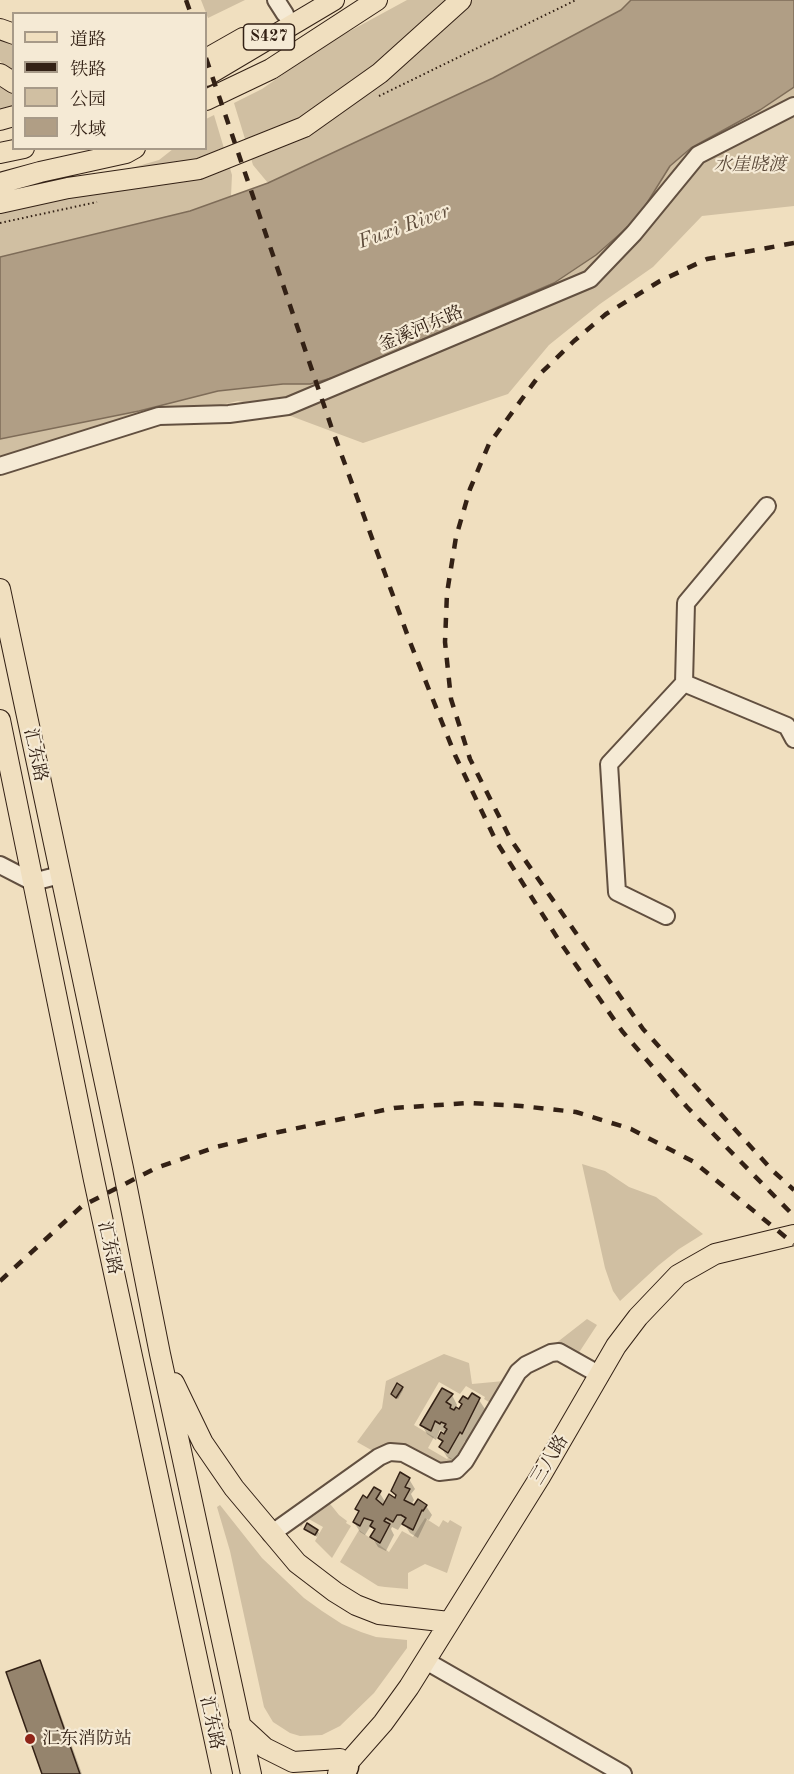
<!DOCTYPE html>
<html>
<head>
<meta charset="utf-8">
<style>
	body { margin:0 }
	#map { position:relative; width:794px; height:1774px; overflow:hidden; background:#f0dfbf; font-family:"Old Standard TT","Noto Serif SC",serif }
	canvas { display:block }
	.legend { position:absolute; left:12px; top:12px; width:195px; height:138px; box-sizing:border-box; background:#f5ead5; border:2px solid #a79a88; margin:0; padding:8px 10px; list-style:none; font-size:18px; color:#332115 }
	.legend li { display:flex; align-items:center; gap:12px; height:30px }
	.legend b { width:30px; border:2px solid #a79a88 }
</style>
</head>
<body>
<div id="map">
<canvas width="794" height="1774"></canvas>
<ul class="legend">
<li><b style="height:8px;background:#f0dfbf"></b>道路</li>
<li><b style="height:8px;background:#332115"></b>铁路</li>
<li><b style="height:16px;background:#d0bfa2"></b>公园</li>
<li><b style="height:16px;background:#b09e85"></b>水域</li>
</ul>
</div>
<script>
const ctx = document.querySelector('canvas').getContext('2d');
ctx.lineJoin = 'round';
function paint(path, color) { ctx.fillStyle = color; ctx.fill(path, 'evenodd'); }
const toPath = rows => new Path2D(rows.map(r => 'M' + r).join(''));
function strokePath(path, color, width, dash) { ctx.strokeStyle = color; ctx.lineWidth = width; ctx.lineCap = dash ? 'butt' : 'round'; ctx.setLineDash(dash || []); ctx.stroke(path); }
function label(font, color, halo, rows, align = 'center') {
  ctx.font = font + ' "Old Standard TT","Noto Serif SC",serif'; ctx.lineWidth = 4.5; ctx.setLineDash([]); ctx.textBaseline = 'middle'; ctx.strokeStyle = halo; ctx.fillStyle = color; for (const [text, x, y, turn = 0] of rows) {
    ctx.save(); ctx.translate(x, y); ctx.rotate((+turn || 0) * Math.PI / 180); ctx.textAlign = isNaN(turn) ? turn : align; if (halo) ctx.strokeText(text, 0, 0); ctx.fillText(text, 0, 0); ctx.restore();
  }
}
paint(toPath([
	[201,0,245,0,208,18],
	[407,0,631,0,621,10,493,78,268,183,253,165,234,103,262,89,328,43],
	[0,40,13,45,13,74,0,61],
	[0,84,14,93,13,109,0,112],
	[794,87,794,206,702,216,653,267,600,304,549,345,508,394,363,443,264,406,238,401,0,458,0,439,24,433,139,411,218,391,283,384,310,384,363,368,400,349,554,283,616,239,637,219,670,166,691,148,760,110],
	[214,115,232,175,231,196,190,211,0,257,0,206,159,160,173,149,206,148,206,119],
	[582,1164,605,1171,629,1187,656,1197,703,1234,679,1249,659,1265,620,1301,613,1291,605,1268],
	[587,1319,597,1325,578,1354,551,1347],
	[444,1354,469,1363,472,1384,504,1381,492,1404,484,1399,485,1397,466,1386,460,1394,439,1382,414,1425,434,1437,428,1448,447,1459,449,1457,457,1462,445,1467,402,1445,388,1444,373,1451,357,1442,382,1408,386,1381],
	[327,1500,339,1515,347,1521,346,1523,351,1526,332,1558,315,1541,323,1527,307,1518,301,1527,296,1522],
	[220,1505,262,1558,304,1598,322,1611,342,1624,361,1632,376,1637,407,1640,407,1648,374,1693,340,1726,322,1735,300,1736,290,1733,273,1722,264,1707,230,1551,217,1507],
	[425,1518,439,1527,443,1520,448,1523,450,1520,462,1527,447,1573,425,1564,408,1573,408,1589,385,1587,378,1586,340,1562,359,1530,389,1552,402,1531,413,1537]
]), '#d0bfa2');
const water = toPath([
	[631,0,794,0,794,87,760,110,691,148,670,166,637,219,596,255,554,283,400,349,363,368,339,376,310,384,283,384,218,391,139,411,0,439,0,257,190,211,268,183,493,78,621,10,631,0]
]);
paint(water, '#b09e85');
strokePath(water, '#7e6c58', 1.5);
paint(toPath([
	[402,1388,403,1390,398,1399,392,1394],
	[442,1390,452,1395,457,1405,455,1408,460,1411,469,1402,479,1400,485,1409,468,1442,465,1441,454,1461,447,1457,441,1447,443,1444,439,1438,446,1433,440,1430,436,1440,427,1434,422,1425],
	[409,1479,415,1489,411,1494,414,1500,411,1505,426,1506,432,1515,429,1520,427,1519,418,1538,410,1533,403,1522,398,1530,392,1527,391,1529,394,1535,386,1551,378,1547,372,1537,375,1532,373,1528,370,1527,365,1535,360,1532,354,1522,360,1513,357,1509,379,1492,386,1503,395,1500,396,1497,393,1491],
	[306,1529,317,1531,319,1533,317,1537],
	[39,1661,46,1674,82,1774,44,1774]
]), '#0003');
const building = toPath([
	[397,1383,403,1387,396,1398,391,1394,397,1383],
	[442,1388,453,1394,446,1402,451,1405,450,1408,454,1410,456,1407,459,1409,462,1404,459,1402,463,1396,468,1399,472,1393,480,1398,462,1434,460,1432,448,1453,439,1447,443,1441,438,1438,441,1432,444,1434,447,1429,444,1427,446,1424,441,1422,440,1424,435,1421,431,1431,420,1425,442,1388],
	[400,1472,410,1478,405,1487,410,1489,404,1500,414,1505,418,1499,427,1505,423,1511,422,1510,413,1530,402,1524,406,1518,401,1515,397,1515,393,1522,386,1518,384,1521,390,1524,380,1543,370,1537,375,1529,370,1526,373,1521,364,1518,360,1526,353,1522,359,1511,355,1509,363,1495,367,1498,374,1487,381,1491,376,1499,383,1505,389,1494,395,1498,396,1495,391,1491,400,1472],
	[307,1523,318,1530,315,1535,304,1529,307,1523],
	[40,1660,80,1774,42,1774,6,1672,40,1660]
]);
paint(building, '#95846d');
strokePath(building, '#332115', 1.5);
const minor = toPath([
	[276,0,285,14],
	[0,466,159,416,229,414,288,406,590,279,634,233,698,155,794,106],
	[684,683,787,726,794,739],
	[0,865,33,882,60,875],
	[666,916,617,892,609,764,684,683,686,603,767,506],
	[271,1534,379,1457,390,1452,403,1453,439,1472,456,1470,465,1461,518,1372,526,1365,551,1353,559,1352,600,1375],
	[426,1661,623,1774]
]);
const major = toPath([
	[0,29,14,34],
	[206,59,243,38],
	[0,74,14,83],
	[206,76,334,0],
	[206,100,271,69,377,0],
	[0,120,14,116],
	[0,153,24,148],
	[0,183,40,172,126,153,135,148],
	[0,203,68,188,199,169,304,127,380,73,461,0],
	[0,589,123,1168,160,1354,251,1774],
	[0,720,94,1180,222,1774],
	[174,1383,203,1443,234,1488,297,1563,335,1592,356,1605,379,1614,449,1622],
	[239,1724,265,1748,293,1762,340,1759],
	[338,1774,383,1723,409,1687,540,1477,616,1346,638,1317,678,1275,715,1254,794,1235]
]);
const highway = toPath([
	[342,1774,346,1767]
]);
strokePath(minor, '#625040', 20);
strokePath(major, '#332115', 22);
strokePath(highway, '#332115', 27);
strokePath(toPath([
	[379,96,576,0],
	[0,223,97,202]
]), '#332115', 2, [1.5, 3]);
strokePath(minor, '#f5ead5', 16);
strokePath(major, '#f0dfbf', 20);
strokePath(highway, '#f0dfbf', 24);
strokePath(toPath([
	[186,0,191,14],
	[206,58,331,426,410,642,455,755,496,841,560,942,622,1031,687,1107,794,1216],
	[794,243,707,259,660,281,606,314,574,341,541,373,489,444,470,489,456,537,447,593,445,642,451,699,470,759,511,840,643,1029,773,1171,794,1190],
	[0,1281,82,1206,156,1168,216,1147,269,1134,394,1108,469,1103,521,1106,576,1112,631,1129,694,1162,794,1244]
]), '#332115', 4.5, [10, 10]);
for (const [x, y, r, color] of [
	[30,1739,6,"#8f2418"]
]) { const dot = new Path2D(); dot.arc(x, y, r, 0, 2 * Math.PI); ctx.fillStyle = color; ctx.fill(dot); strokePath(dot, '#f5ead5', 2); }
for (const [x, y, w] of [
	[269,37,51]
]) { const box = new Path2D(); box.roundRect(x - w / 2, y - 13, w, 26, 4.5); ctx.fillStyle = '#f5ead5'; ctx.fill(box); strokePath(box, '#332115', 1.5); }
label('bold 16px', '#332115', null, [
	["S427",269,37]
]);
label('italic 18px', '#5a4838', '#f5ead5', [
	["水崖晓渡",750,165]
]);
label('18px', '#332115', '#f5ead5', [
	["釜溪河东路",421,329,-23],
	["汇东路",35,755,78],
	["汇东路",109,1248,78],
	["三八路",550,1460,-59],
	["汇东路",211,1723,78]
]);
label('18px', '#332115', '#f5ead5', [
	["汇东消防站",42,1739]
], 'left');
label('italic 20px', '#5f4d3c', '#f5ead5', [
	["Fuxi River",404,227,-20]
]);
</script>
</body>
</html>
